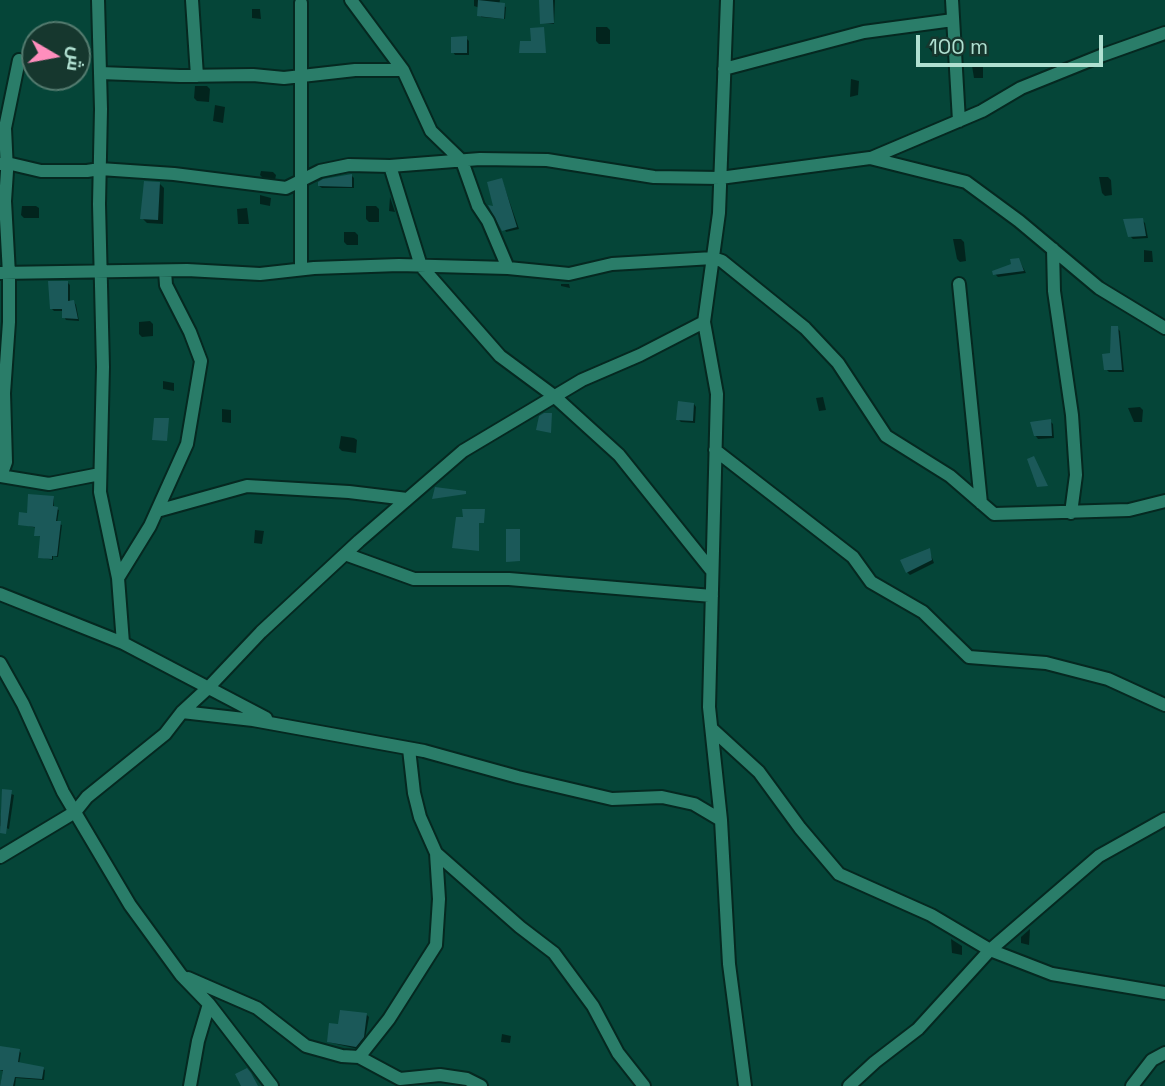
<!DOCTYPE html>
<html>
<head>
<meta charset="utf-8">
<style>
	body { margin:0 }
	#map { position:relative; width:1165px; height:1086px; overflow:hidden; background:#054538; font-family:"Space Grotesk",Cairo,sans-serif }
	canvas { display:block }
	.north { position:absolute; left:21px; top:21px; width:70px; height:70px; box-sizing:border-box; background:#16372e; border:2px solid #547b6f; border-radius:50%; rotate:100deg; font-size:19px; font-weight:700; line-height:28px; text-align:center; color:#b0e0d1 }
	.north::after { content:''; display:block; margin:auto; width:24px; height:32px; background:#fe8ebd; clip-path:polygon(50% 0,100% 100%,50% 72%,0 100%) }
	.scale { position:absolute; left:916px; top:35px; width:187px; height:32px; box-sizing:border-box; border:4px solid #b0e0d1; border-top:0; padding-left:9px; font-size:21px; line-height:24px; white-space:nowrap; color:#b0e0d1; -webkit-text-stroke:5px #16372e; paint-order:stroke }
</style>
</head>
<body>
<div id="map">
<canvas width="1165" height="1086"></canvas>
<div class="north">ش</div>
<div class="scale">100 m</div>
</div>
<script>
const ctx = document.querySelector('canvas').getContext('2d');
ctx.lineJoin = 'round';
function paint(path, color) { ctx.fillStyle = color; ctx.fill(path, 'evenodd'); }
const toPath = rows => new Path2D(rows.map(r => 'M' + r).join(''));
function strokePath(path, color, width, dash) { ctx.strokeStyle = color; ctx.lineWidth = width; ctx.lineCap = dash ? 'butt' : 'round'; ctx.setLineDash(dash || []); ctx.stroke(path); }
paint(toPath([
	[474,0,500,0,499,5,506,7,505,19,481,17,480,8,474,6],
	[540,0,555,0,554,24,542,23],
	[252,9,260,9,261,19,252,18],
	[596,27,607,27,610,30,610,44,599,44,596,41],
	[466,38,469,41,469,55,455,55,453,52],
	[938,38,945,51,936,57,927,46],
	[972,66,983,66,983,78,974,78],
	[851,79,859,81,858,95,850,97],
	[195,86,207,86,210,89,209,102,197,101,194,98],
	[215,105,225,107,223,123,213,121],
	[261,171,273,172,276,175,275,180,263,178,260,175],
	[352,176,354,178,354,188,322,188,319,186],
	[1099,177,1108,177,1111,180,1112,195,1105,196,1102,193],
	[502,180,519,229,506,232,495,207],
	[160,184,164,188,163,224,147,223,142,218],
	[260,195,271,198,270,206,260,204],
	[390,197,395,212,389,211],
	[22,206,36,206,39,208,39,218,24,218,21,215],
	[366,206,376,206,379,209,379,222,369,222,366,219],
	[247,208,249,224,238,224,237,209],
	[1142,220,1145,223,1148,238,1133,239,1130,236],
	[344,232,355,232,358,235,358,245,347,245,344,242],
	[953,239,961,239,964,242,966,261,960,262,957,259],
	[1144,250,1152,251,1153,262,1144,262],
	[1019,260,1026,273,998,277,995,274,1013,265],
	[67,282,70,285,70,303,74,302,76,305,79,321,66,320,64,317,64,311,54,311,52,309],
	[561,284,569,284,570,288,561,286],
	[150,321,153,324,153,336,142,337,139,334,139,322],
	[1117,328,1120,331,1124,372,1109,372,1106,369,1112,355],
	[163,381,174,383,174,391,163,389],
	[823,397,826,410,819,411,816,398],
	[694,404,696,407,695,423,681,422,678,419],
	[1140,407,1143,410,1142,422,1134,422,1128,408],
	[222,409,231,410,231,423,222,422],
	[1050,421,1053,424,1054,438,1038,439,1035,435],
	[341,436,354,438,357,440,356,453,342,451,339,448],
	[54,498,54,508,59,510,57,523,62,525,58,557,53,556,53,560,40,557,42,537,36,535,37,528,20,524,28,514],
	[255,530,264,531,262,544,254,543],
	[929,550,934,563,910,575,907,572],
	[3,791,14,795,9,829,0,826],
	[1030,929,1029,945,1021,943,1021,937],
	[951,939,962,946,962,955,952,953],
	[367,1015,369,1017,365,1039,358,1049,328,1042],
	[502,1034,511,1036,510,1043,501,1042],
	[0,1047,19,1051,21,1053,19,1064,43,1069,45,1070,44,1080,16,1078,15,1086,0,1086,3,1071,0,1070]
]), '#0007');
paint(toPath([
	[478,0,505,3,504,19,477,16],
	[539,0,553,0,554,23,540,24],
	[544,27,546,53,519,53,520,41,531,41,530,28],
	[467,36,467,53,451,53,451,37],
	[352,174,352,187,318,186,318,182,323,179],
	[502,178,517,227,502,231,488,205,493,206,487,182],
	[144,181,160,182,158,220,140,219],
	[1143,218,1146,236,1128,237,1123,219],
	[1019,258,1024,271,993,275,992,271,1011,264,1010,259],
	[48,281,68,281,68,301,74,300,78,319,62,318,62,309,50,309],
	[1111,326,1118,326,1122,370,1104,370,1102,354,1110,353],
	[678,401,694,403,693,421,676,420],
	[544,413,552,413,551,433,536,430,539,416],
	[154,418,169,418,167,441,152,440],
	[1051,419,1052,436,1034,436,1030,422],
	[1034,456,1048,486,1037,487,1027,459],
	[435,487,466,491,466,494,432,499],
	[28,494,54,496,53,506,58,507,56,521,61,521,57,556,52,556,52,559,38,558,40,536,34,536,35,527,18,525,19,512,27,513],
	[462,509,485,509,484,523,479,523,479,551,452,548,456,517,463,517],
	[506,529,520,529,520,561,506,562],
	[930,548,932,560,906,573,900,560],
	[2,789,12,790,6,834,0,833],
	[340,1010,367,1013,364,1037,356,1047,327,1042,329,1023,338,1024],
	[0,1046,20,1049,18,1062,44,1067,42,1079,15,1077,13,1086,0,1086,3,1070,0,1070],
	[247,1068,251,1073,258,1086,241,1086,235,1074]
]), '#1b5959');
const street = toPath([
	[98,0,101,109,99,204,103,367,100,492,118,578,123,643],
	[192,0,197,76],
	[351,0,403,70,431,131,462,161,478,206,488,221,508,268],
	[727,0,719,213,704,322,717,394,709,707,721,820,729,964,745,1086],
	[952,0,959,121],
	[301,3,301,269],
	[724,69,864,32,953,20],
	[100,73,180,76,253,75,284,78,355,70,403,70],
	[871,158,982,111,1021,88,1103,55,1165,33],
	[0,164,7,163,41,171,87,171,100,169,174,174,286,188,320,171,349,165,390,166,480,159,547,160,654,177,720,178,870,158,966,182,1019,221,1099,288,1165,328],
	[390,166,421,266,500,356,554,396,619,455,712,571],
	[1053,249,1054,291,1072,415,1076,475,1071,513],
	[0,273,187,270,260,274,314,268,399,265,508,268,569,274,612,264,713,258,722,261,805,328,838,363,886,436,950,476,994,514,1129,510,1165,501],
	[959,284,981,503],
	[715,450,853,557,871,582,923,612,969,657,1046,663,1108,679,1165,705],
	[0,476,49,484,100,474],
	[1,476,6,462,4,393,9,322,9,274,5,201,7,171,5,128,19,60],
	[157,511,247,486,349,492,407,499],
	[345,554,414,579,509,579,712,596],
	[118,578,150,526,187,444,201,361,190,332,166,285,165,271],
	[0,594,123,643,266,718],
	[0,663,23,704,63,792,130,905,181,975,209,1004,272,1086],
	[182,712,253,720,424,751,518,777,612,799,662,797,694,804,721,820],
	[712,729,759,772,800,828,839,874,931,915,990,950,1052,974,1165,993],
	[436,853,520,927,554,953,593,1006,618,1053,644,1086],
	[0,857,75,812,87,797,165,734,182,712,208,688,261,632,359,541,463,451,582,380,640,355,704,322],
	[188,978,257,1008,306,1046,342,1056,359,1057,400,1079,440,1075,467,1079,481,1086],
	[359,1057,389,1019,436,945,439,899,436,853,420,817,414,793,409,749],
	[190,1086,198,1041,209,1004],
	[849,1086,875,1062,918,1029,990,950,1099,856,1165,819],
	[1132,1086,1152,1060,1165,1053]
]);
strokePath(street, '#052820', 16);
strokePath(street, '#2a7d69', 12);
</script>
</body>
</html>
